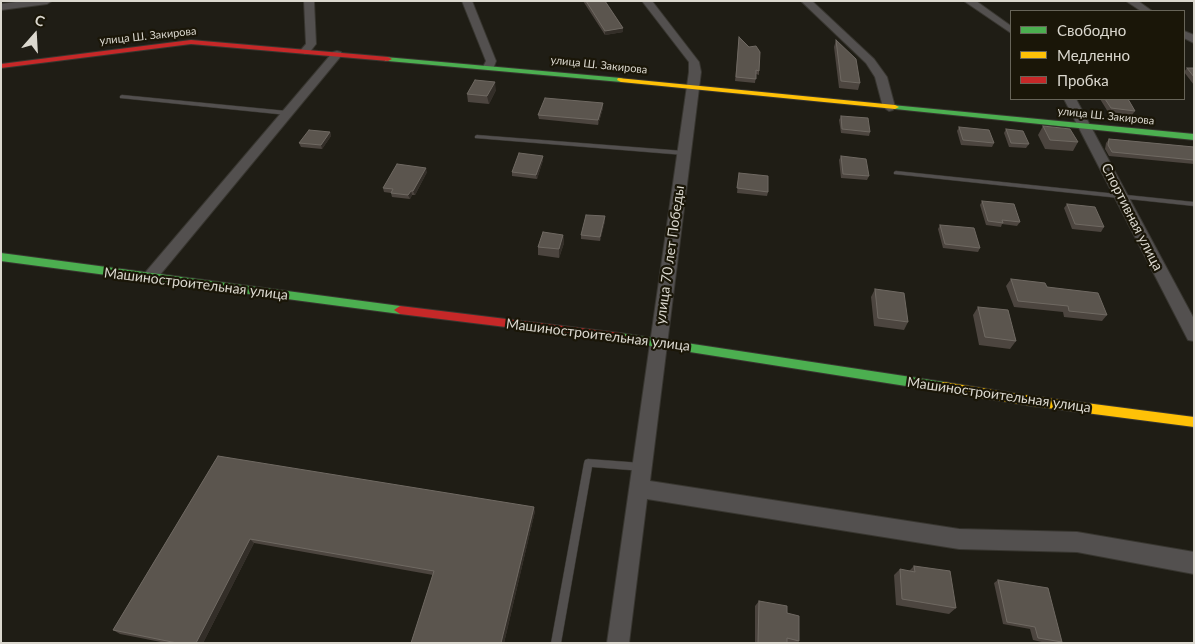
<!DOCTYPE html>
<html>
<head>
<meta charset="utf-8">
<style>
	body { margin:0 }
	#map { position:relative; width:1195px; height:644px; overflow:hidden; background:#1f1d15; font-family:Lato,sans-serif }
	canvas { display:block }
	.frame { position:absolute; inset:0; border:2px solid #dbd8cf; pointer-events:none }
	.legend { position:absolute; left:1010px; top:10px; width:175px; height:90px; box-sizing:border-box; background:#1a1608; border:1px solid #676458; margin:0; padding:6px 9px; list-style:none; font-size:15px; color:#dbd8cf }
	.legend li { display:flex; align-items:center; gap:10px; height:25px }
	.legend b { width:25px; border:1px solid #676458 }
	.north { position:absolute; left:10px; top:10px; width:50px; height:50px; -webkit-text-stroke:4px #1a1608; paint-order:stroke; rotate:19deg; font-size:14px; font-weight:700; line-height:20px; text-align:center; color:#dbd8cf }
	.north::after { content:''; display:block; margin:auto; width:18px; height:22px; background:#dbd8cf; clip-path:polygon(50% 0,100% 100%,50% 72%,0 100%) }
</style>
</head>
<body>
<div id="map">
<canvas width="1195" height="644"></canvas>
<div class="frame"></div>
<ul class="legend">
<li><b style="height:6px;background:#4caf50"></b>Свободно</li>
<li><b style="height:6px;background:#ffc107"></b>Медленно</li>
<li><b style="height:6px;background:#c62828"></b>Пробка</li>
</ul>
<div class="north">С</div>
</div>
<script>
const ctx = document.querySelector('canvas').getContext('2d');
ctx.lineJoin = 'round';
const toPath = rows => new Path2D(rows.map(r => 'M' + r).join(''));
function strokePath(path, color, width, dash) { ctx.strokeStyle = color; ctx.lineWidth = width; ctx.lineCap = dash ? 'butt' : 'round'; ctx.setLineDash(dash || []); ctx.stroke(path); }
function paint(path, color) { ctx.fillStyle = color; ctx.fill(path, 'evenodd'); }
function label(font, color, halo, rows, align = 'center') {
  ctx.font = font + ' Lato,sans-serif'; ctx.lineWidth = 4.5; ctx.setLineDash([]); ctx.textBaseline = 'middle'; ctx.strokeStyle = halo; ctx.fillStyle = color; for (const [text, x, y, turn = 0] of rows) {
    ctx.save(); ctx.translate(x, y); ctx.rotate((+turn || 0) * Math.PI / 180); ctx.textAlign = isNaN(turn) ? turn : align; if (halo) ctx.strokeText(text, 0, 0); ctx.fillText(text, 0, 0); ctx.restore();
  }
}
const lane = toPath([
	[122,95,287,111,290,113,287,115,120,98,120,96,122,95],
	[477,135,684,151,687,153,684,155,475,138,475,136,477,135],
	[896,171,1194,202,1194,206,894,174,894,172,896,171],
	[588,459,642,463,645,464,646,467,645,470,642,471,592,467,561,643,551,643,584,463,585,460,588,459]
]);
const street = toPath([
	[23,1,52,1,47,4,1,10,1,4,23,1],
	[304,1,314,1,316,44,309,53,305,54,300,51,306,44,304,1],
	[462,1,472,1,496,61,493,69,489,70,483,67,486,61,462,1],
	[642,1,652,1,699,62,701,72,650,481,959,529,1077,532,1194,552,1194,574,1077,552,959,549,647,499,629,643,607,643,689,72,689,62,642,1],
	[801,1,812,1,874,59,887,77,895,107,893,110,889,111,883,107,875,77,866,63,801,1],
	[964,1,976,1,1011,26,1011,33,964,1],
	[1126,1,1138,1,1152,11,1141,11,1126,1],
	[1184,31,1194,35,1194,43,1184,38,1184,31],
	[337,51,341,52,342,54,341,56,154,282,149,284,144,282,141,278,144,274,333,52,337,51],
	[1064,99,1076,99,1194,319,1194,341,1188,340,1064,99]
]);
const fast = toPath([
	[385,57,621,78,625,80,621,82,388,61,385,61,385,57],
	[892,105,1194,134,1194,140,895,109,891,107,892,105],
	[1,253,400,306,406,310,400,314,1,261,1,253],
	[620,333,944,382,948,383,950,387,948,391,944,392,620,341,616,340,614,337,616,334,620,333]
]);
const slow = toPath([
	[618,78,895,105,899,107,895,109,621,82,617,80,618,78],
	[944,382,1032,396,1194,417,1194,427,1032,406,944,392,940,391,938,387,940,383,944,382]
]);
const jam = toPath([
	[191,40,388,57,392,59,388,61,191,44,1,68,1,64,191,40],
	[400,306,620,333,624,334,626,337,624,340,620,341,400,314,394,310,400,306]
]);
strokePath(lane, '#383630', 1);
strokePath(street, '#383630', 2);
strokePath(fast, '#383630', 2);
strokePath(slow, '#383630', 2);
strokePath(jam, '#383630', 2);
paint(lane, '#53504f');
paint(street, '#53504f');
paint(fast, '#4caf50');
paint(slow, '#ffc107');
paint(jam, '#c62828');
paint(toPath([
	[583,1,605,1,623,28,623,32,605,35],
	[739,37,749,47,759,71,759,75,756,74,755,83,735,81],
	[836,40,860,83,858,90,839,88,834,47],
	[1187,68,1194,68,1194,85,1184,72],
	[496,90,489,104,468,102,467,94],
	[1100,99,1128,99,1135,111,1132,115,1108,112],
	[603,108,598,125,539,119,538,115],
	[841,116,870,132,869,136,841,133,839,120],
	[1043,126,1078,142,1073,151,1045,149,1038,135],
	[959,127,994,143,992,147,961,145,957,131],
	[1006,129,1029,144,1026,148,1009,147,1004,133],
	[330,132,331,136,322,149,301,147,299,143],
	[1109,139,1194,147,1194,164,1109,156,1105,149,1106,143],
	[841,156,869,176,867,180,841,178,839,160],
	[543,160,537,179,512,176,512,172],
	[427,172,415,195,412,195,410,199,392,197,391,193,384,192,383,188],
	[739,173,768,192,767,196,737,193],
	[982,201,1020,222,1017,226,1002,224,1001,227,986,225,980,205],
	[1067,204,1104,227,1101,232,1072,229,1064,208],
	[605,216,605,221,600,241,581,239,581,235],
	[940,225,980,248,978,252,943,248,938,229],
	[563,235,564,243,559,258,538,255,538,247],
	[1011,279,1047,287,1107,315,1102,321,1064,317,1063,312,1014,307,1006,286],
	[875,289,908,322,904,330,874,326,871,297],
	[978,307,1016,341,1010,349,979,345,973,315],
	[218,456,535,511,504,643,411,643,433,575,254,543,203,643,166,643,120,634,113,630],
	[914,566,956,608,949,614,896,605,894,575,900,569,909,571],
	[998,580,1062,642,1046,643,1033,640,1030,629,1003,624,994,583],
	[759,601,787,613,799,641,797,643,755,643,755,606]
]), '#4c453f');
paint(toPath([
	[623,28,623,32,605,35,605,31],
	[495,82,496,90,489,104,487,96],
	[603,103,603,108,598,125,598,120],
	[330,132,331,136,322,149,321,145],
	[543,156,543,160,537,179,536,175],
	[426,168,427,172,415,195,413,191],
	[411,191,412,195,410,199,408,195],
	[605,216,605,221,600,241,600,237],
	[563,235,564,243,559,258,559,249],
	[534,507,535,511,504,643,501,643],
	[250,539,254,543,203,643,196,643]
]), '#332e28');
const building = toPath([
	[586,1,605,1,623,28,605,31,586,1],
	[739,37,749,47,756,46,760,52,759,71,756,70,756,79,736,77,739,37],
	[836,40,856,59,860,83,841,81,836,40],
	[1187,68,1194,68,1194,77,1187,68],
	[475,80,495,82,487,96,467,94,475,80],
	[545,98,603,103,598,120,538,115,545,98],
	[1105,99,1128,99,1135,111,1111,108,1105,99],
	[841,116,868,118,870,132,842,129,841,116],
	[1043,126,1070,129,1078,142,1050,140,1043,126],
	[959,127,989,130,994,143,963,140,959,127],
	[1006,129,1023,131,1029,144,1011,143,1006,129],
	[309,130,330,132,321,145,299,143,309,130],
	[1109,139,1194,147,1194,160,1112,152,1108,145,1109,139],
	[519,153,543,156,536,175,512,172,519,153],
	[841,156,866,159,869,176,843,174,841,156],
	[397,164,426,168,413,191,411,191,408,195,391,193,393,189,383,188,397,164],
	[739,173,768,176,768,192,737,188,739,173],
	[982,201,1014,204,1020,222,1002,220,1003,223,988,221,982,201],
	[1067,204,1095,207,1104,227,1075,224,1067,204],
	[586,215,605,216,600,237,581,235,586,215],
	[940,225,974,228,980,248,945,244,940,225],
	[543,232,563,235,559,249,538,247,543,232],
	[1011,279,1045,283,1047,287,1098,293,1107,315,1069,311,1068,306,1018,301,1011,279],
	[875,289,904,293,908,322,878,318,875,289],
	[978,307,1008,310,1016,341,985,337,978,307],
	[218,456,534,507,501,643,411,643,434,571,250,539,196,643,177,643,113,630,218,456],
	[914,566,950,571,956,608,902,599,900,569,915,572,914,566],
	[998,580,1048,588,1062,642,1038,638,1035,627,1007,622,998,580],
	[759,601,787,606,787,613,799,616,799,641,787,638,787,643,758,643,759,601]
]);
paint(building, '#5b554e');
strokePath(building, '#6f6962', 1);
label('11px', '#dbd8cf', '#1a1608', [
	["улица Ш. Закирова",148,36,-6],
	["улица Ш. Закирова",599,65,6],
	["улица Ш. Закирова",1106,116,6]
]);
label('14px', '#dbd8cf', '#1a1608', [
	["Спортивная улица",1132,217,63],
	["улица 70 лет Победы",670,255,-82],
	["Машиностроительная улица",196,284,7],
	["Машиностроительная улица",598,335,7],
	["Машиностроительная улица",999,395,8]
]);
</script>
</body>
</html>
